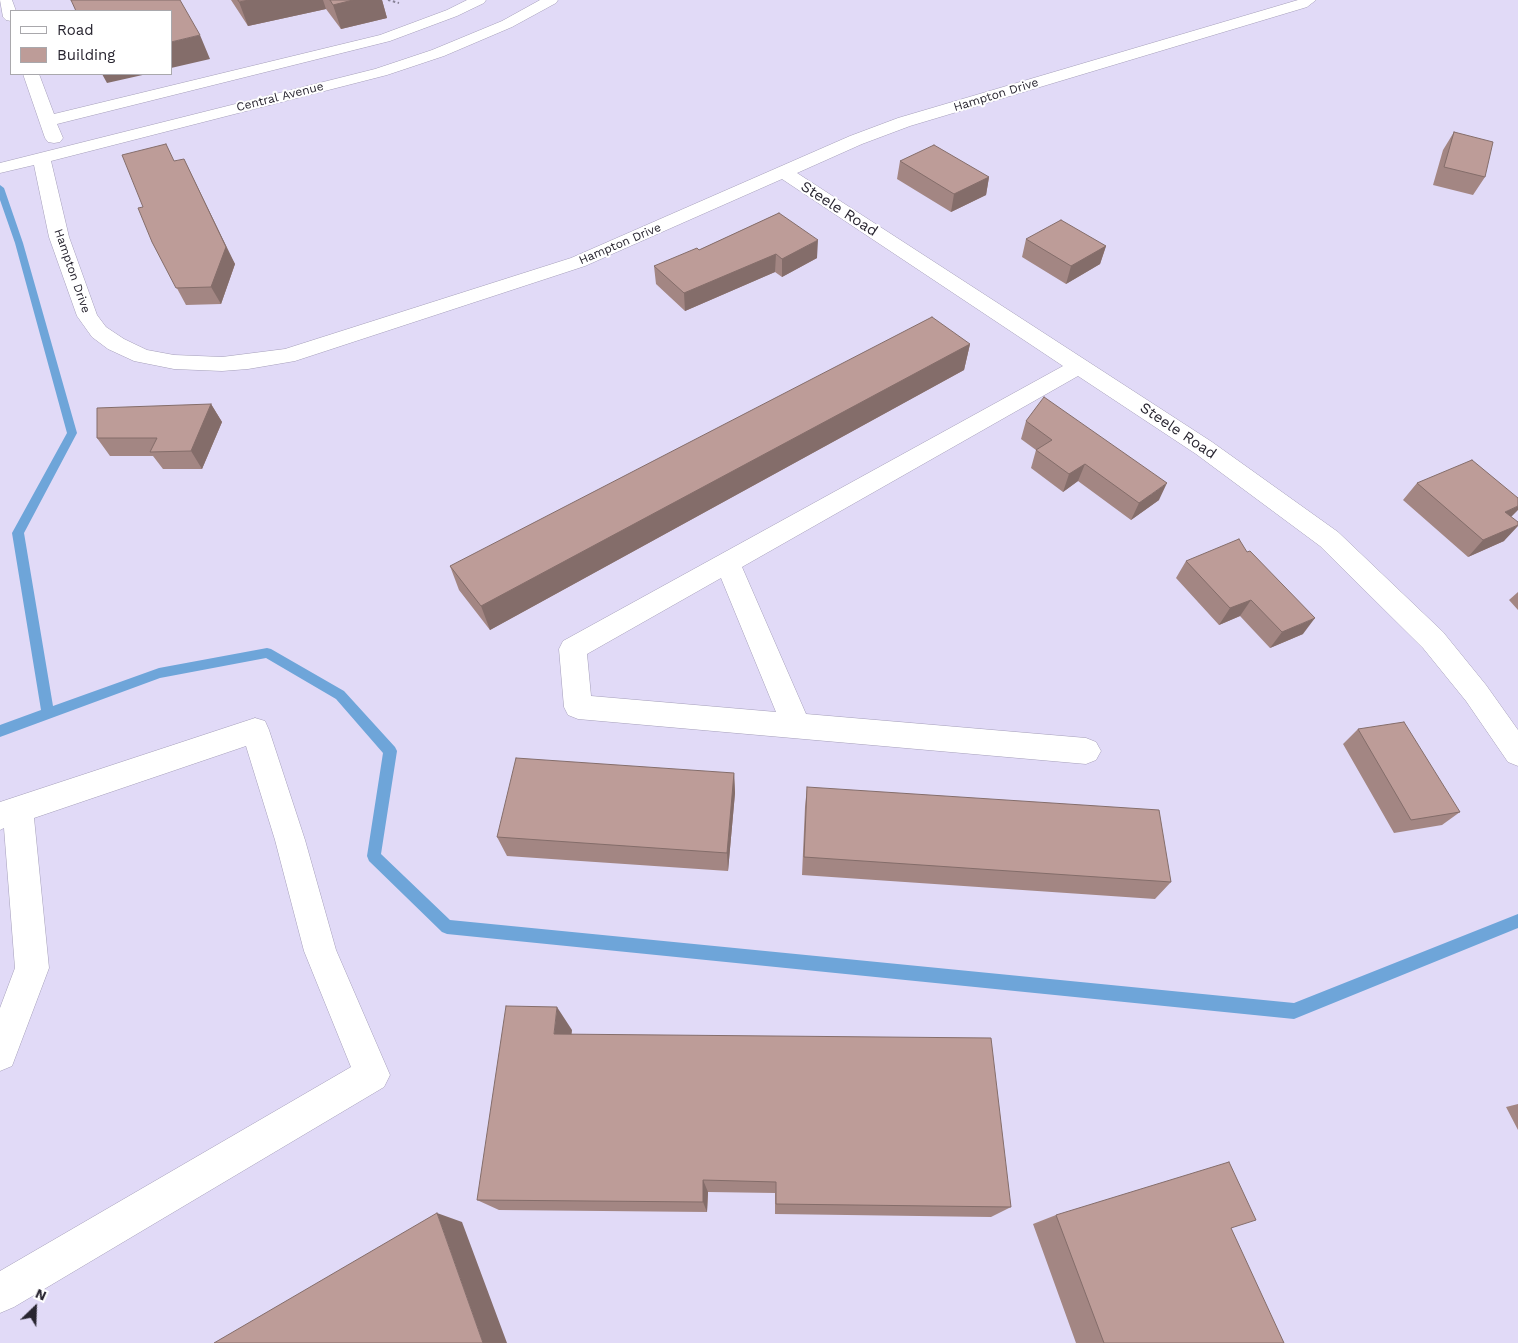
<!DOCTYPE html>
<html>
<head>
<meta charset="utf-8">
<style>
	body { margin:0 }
	#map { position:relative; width:1518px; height:1343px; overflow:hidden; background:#e1daf7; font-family:"Work Sans",sans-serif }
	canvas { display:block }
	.legend { position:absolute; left:10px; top:10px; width:162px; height:65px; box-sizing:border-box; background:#fff; border:1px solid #a9a8ac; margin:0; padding:6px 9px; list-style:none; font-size:15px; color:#282530 }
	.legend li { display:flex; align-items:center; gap:10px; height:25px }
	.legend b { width:25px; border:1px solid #a9a8ac }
	.north { position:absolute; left:10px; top:1283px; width:50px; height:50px; -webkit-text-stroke:4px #fff; paint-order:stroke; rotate:24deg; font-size:14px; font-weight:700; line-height:20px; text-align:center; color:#282530 }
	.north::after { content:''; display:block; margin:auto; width:18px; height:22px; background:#282530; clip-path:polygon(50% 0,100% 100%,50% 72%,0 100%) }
</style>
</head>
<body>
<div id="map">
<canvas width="1518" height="1343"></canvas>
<ul class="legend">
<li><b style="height:6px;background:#fff"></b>Road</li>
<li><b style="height:14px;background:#bd9c98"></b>Building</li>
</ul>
<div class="north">N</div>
</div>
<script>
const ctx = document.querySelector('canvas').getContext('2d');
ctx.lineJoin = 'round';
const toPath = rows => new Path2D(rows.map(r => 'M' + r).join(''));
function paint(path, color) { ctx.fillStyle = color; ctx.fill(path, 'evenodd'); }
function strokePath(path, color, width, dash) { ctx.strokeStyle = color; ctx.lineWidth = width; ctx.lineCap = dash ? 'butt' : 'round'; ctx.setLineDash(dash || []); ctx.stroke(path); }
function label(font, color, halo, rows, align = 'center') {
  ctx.font = font + ' "Work Sans",sans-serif'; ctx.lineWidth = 4; ctx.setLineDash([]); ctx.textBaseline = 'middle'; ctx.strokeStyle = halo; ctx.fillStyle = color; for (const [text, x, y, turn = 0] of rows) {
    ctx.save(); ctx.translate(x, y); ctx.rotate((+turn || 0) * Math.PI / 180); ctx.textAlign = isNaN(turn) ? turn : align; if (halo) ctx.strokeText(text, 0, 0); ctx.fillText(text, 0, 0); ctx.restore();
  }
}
paint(toPath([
	[0,185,4,188,23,243,77,433,24,533,53,706,159,668,267,648,271,649,344,691,395,747,397,751,381,854,450,920,1294,1003,1518,914,1518,928,1294,1019,447,934,442,932,369,861,367,856,383,753,336,699,266,658,160,678,0,737,0,725,41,710,12,533,67,433,15,243,0,200,0,185]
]), '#6ea5d9');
const minor = toPath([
	[0,0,12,0,16,11,11,11,11,21,6,20,3,17,0,0],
	[467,0,486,0,484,3,457,16,390,41,57,124,63,138,60,142,54,143,48,142,45,138,23,74,39,74,54,114,380,35,447,10,467,0],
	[540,0,558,0,556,3,512,27,444,56,387,75,51,161,69,237,97,315,106,327,124,339,147,350,174,355,222,357,285,349,571,258,850,136,898,118,1298,0,1316,0,1307,7,910,126,862,144,797,173,1212,442,1338,532,1443,632,1486,685,1518,730,1518,766,1508,762,1466,701,1423,648,1320,546,1196,454,1078,376,742,567,806,714,1086,738,1096,742,1101,751,1096,760,1086,764,578,719,568,715,564,707,559,649,563,641,1063,366,782,179,585,266,295,361,248,369,222,371,174,369,134,361,108,349,92,337,77,316,49,237,34,165,0,173,0,163,375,69,432,50,502,21,540,0],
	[721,578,776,712,591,696,587,654,721,578],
	[255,718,265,721,269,730,305,840,336,950,390,1075,384,1087,14,1307,0,1313,0,1271,351,1067,304,951,275,840,246,746,34,818,49,968,12,1066,0,1071,0,1008,15,968,4,828,0,830,0,802,255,718]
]);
strokePath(minor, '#a59fba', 1);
strokePath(toPath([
	[388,0,399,3]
]), '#878296', 2, [2.5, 2.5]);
paint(minor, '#fff');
paint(toPath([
	[231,0,382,0,387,18,341,29,326,9,248,26],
	[1454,132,1485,177,1473,195,1433,185,1443,150],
	[175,161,235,264,221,304,186,305,152,242,143,207],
	[900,161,989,177,986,195,951,212,897,179],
	[779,213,817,258,782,277,775,272,685,311,656,284,654,266,699,250],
	[1026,239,1106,246,1100,264,1066,284,1022,257],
	[970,344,964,370,490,630,459,590,450,566],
	[211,404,222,422,202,469,163,469,153,456,110,456,97,438],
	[1026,421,1159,500,1131,520,1078,481,1063,492,1031,468,1036,450,1021,439],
	[1417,483,1511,517,1504,541,1468,557,1403,500],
	[1247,552,1303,634,1270,648,1240,616,1219,625,1176,578,1186,561],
	[1518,592,1518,610,1509,600],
	[1358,729,1460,812,1442,825,1394,833,1343,744],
	[734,773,735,793,728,871,507,856,497,837],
	[807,787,1171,882,1155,899,802,875,805,807],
	[572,1030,571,1034,1011,1207,991,1217,775,1214,775,1193,708,1192,707,1212,499,1210,477,1200],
	[1518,1104,1518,1130,1506,1107],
	[1056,1215,1284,1343,1076,1343,1033,1224]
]), '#a38683');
paint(toPath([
	[249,0,323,0,326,9,248,26,239,2],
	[353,0,382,0,387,18,341,29,333,5],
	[200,35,210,59,171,68,171,42],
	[102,74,147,74,107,83],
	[184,159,235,264,221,304,211,287],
	[989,177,986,195,951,212,954,194],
	[818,240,817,258,782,277,782,259],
	[1106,246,1100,264,1066,284,1071,266],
	[776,254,775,272,685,311,684,293],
	[970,344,964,370,490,630,481,606],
	[211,404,222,422,202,469,191,451],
	[1085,464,1078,481,1063,492,1069,474],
	[1167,483,1159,500,1131,520,1139,503],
	[1518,506,1518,510,1508,520,1505,512],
	[1518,525,1518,526,1504,541,1468,557,1483,540],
	[1251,600,1240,616,1219,625,1230,608],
	[1315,618,1303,634,1270,648,1282,632],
	[734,773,735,793,728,871,727,853],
	[557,1007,572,1030,569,1056,554,1034],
	[703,1180,708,1192,707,1212,703,1202],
	[437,1213,462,1222,507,1343,483,1343]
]), '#846d6a');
const building = toPath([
	[71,0,180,0,200,35,171,42,171,11,76,11,71,0],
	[238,0,249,0,239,2,238,0],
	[330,0,353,0,333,5,330,0],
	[1454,132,1493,142,1485,177,1444,167,1454,132],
	[166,144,174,161,184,159,226,247,211,287,176,288,152,242,138,208,143,207,122,155,166,144],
	[934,145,989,177,954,194,900,161,934,145],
	[779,213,818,240,782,259,776,254,684,293,654,266,697,248,699,250,779,213],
	[1061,220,1106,246,1071,266,1026,239,1061,220],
	[932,317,970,344,481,606,450,566,932,317],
	[1044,397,1167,483,1139,503,1085,464,1069,474,1036,450,1052,440,1026,421,1044,397],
	[211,404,191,451,150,452,157,438,97,438,97,408,211,404],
	[1472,460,1518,498,1518,506,1505,512,1518,522,1518,525,1483,540,1417,483,1472,460],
	[1239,539,1247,552,1250,551,1315,618,1282,632,1251,600,1230,608,1186,561,1239,539],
	[1404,722,1460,812,1411,820,1358,729,1404,722],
	[516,758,734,773,727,853,497,837,516,758],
	[807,787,1159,810,1171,882,804,857,807,787],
	[506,1006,557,1007,554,1034,991,1038,1011,1207,776,1204,776,1182,703,1180,703,1202,477,1200,506,1006],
	[1229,1162,1256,1220,1231,1228,1284,1343,1104,1343,1056,1215,1229,1162],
	[437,1213,483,1343,214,1343,437,1213]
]);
paint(building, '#bd9c98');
strokePath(building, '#846d6a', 1);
label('12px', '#282530', '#fff', [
	["Hampton Drive",996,95,-17],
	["Central Avenue",280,97,-14],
	["Hampton Drive",620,244,-23],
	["Hampton Drive",72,271,71]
]);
label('15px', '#282530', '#fff', [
	["Steele Road",839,209,33],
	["Steele Road",1178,431,34]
]);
</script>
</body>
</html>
